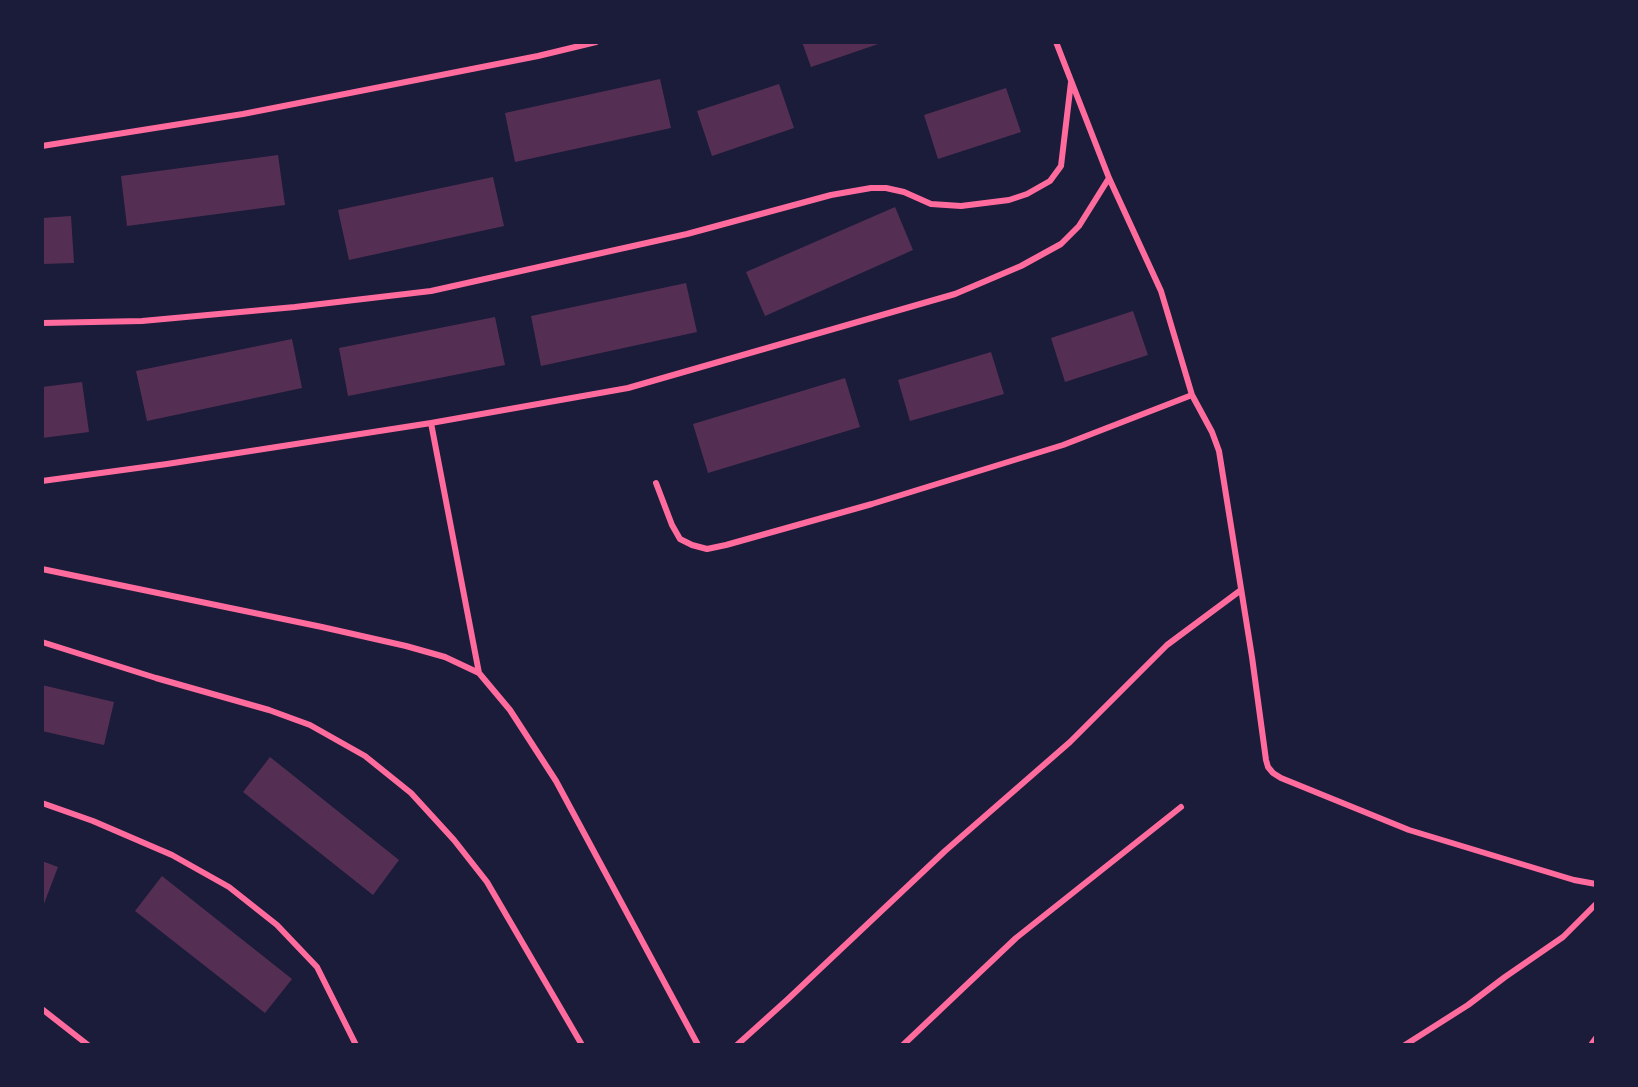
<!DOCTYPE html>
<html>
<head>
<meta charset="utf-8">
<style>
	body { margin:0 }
	#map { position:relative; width:1638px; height:1087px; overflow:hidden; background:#1b1b3a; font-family:Arial,sans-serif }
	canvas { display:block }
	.frame { position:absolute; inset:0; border:44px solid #1b1b3a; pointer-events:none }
</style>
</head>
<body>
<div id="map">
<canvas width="1638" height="1087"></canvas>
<div class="frame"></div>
</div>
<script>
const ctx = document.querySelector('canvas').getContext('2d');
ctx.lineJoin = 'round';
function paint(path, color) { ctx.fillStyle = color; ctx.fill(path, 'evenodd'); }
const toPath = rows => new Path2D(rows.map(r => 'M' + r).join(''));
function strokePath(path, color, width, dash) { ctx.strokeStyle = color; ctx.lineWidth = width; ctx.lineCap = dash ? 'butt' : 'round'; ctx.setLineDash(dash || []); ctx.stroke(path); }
paint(toPath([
	[802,42,884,42,811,67],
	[660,79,671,128,515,162,505,113],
	[779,84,794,128,712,156,697,111],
	[1006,88,1021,132,938,159,924,115],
	[278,155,285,205,127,226,121,176],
	[493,177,504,226,349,260,338,210],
	[895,207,913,250,765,316,746,272],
	[71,216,74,263,42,264,42,218],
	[686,283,697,332,541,366,531,316],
	[1133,311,1148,355,1065,382,1051,338],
	[495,317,505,365,348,396,339,348],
	[292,339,302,388,147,421,136,371],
	[991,352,1004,394,910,421,898,380],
	[845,378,860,427,708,473,693,424],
	[82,382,89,432,42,438,42,387],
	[42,685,114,702,104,745,42,731],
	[270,757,399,860,373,895,243,792],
	[42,861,58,867,42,909],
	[162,876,292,979,265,1013,135,911]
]), '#542f53');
strokePath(toPath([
	[42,146,243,114,538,56,596,42],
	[42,323,142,321,295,307,431,291,687,234,831,195,871,188,886,188,904,192,931,204,961,206,1009,200,1027,194,1050,181,1061,166,1071,82],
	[1192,395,1212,432,1219,451,1252,657,1266,760,1268,767,1273,773,1281,778,1409,830,1574,880,1596,884],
	[431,423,479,673],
	[42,481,167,464,431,423,628,388,955,294,1021,266,1061,244,1079,226,1109,178],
	[656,483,672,525,680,539,692,545,707,549,726,545,872,504,1063,445,1192,395,1161,291,1109,178,1056,42],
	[42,569,322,627,406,646,445,657,479,673,510,710,556,781,698,1045],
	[42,642,156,678,269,710,310,725,365,756,411,793,454,840,487,882,582,1045],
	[42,803,93,821,172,855,229,887,277,925,317,967,356,1045],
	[42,1009,88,1045],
	[737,1045,788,999,945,851,1070,742,1167,645,1241,590],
	[903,1045,1016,938,1181,807],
	[1405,1045,1468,1005,1505,977,1563,937,1596,904],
	[1591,1045,1596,1038]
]), '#ff6b9d', 6);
</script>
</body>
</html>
